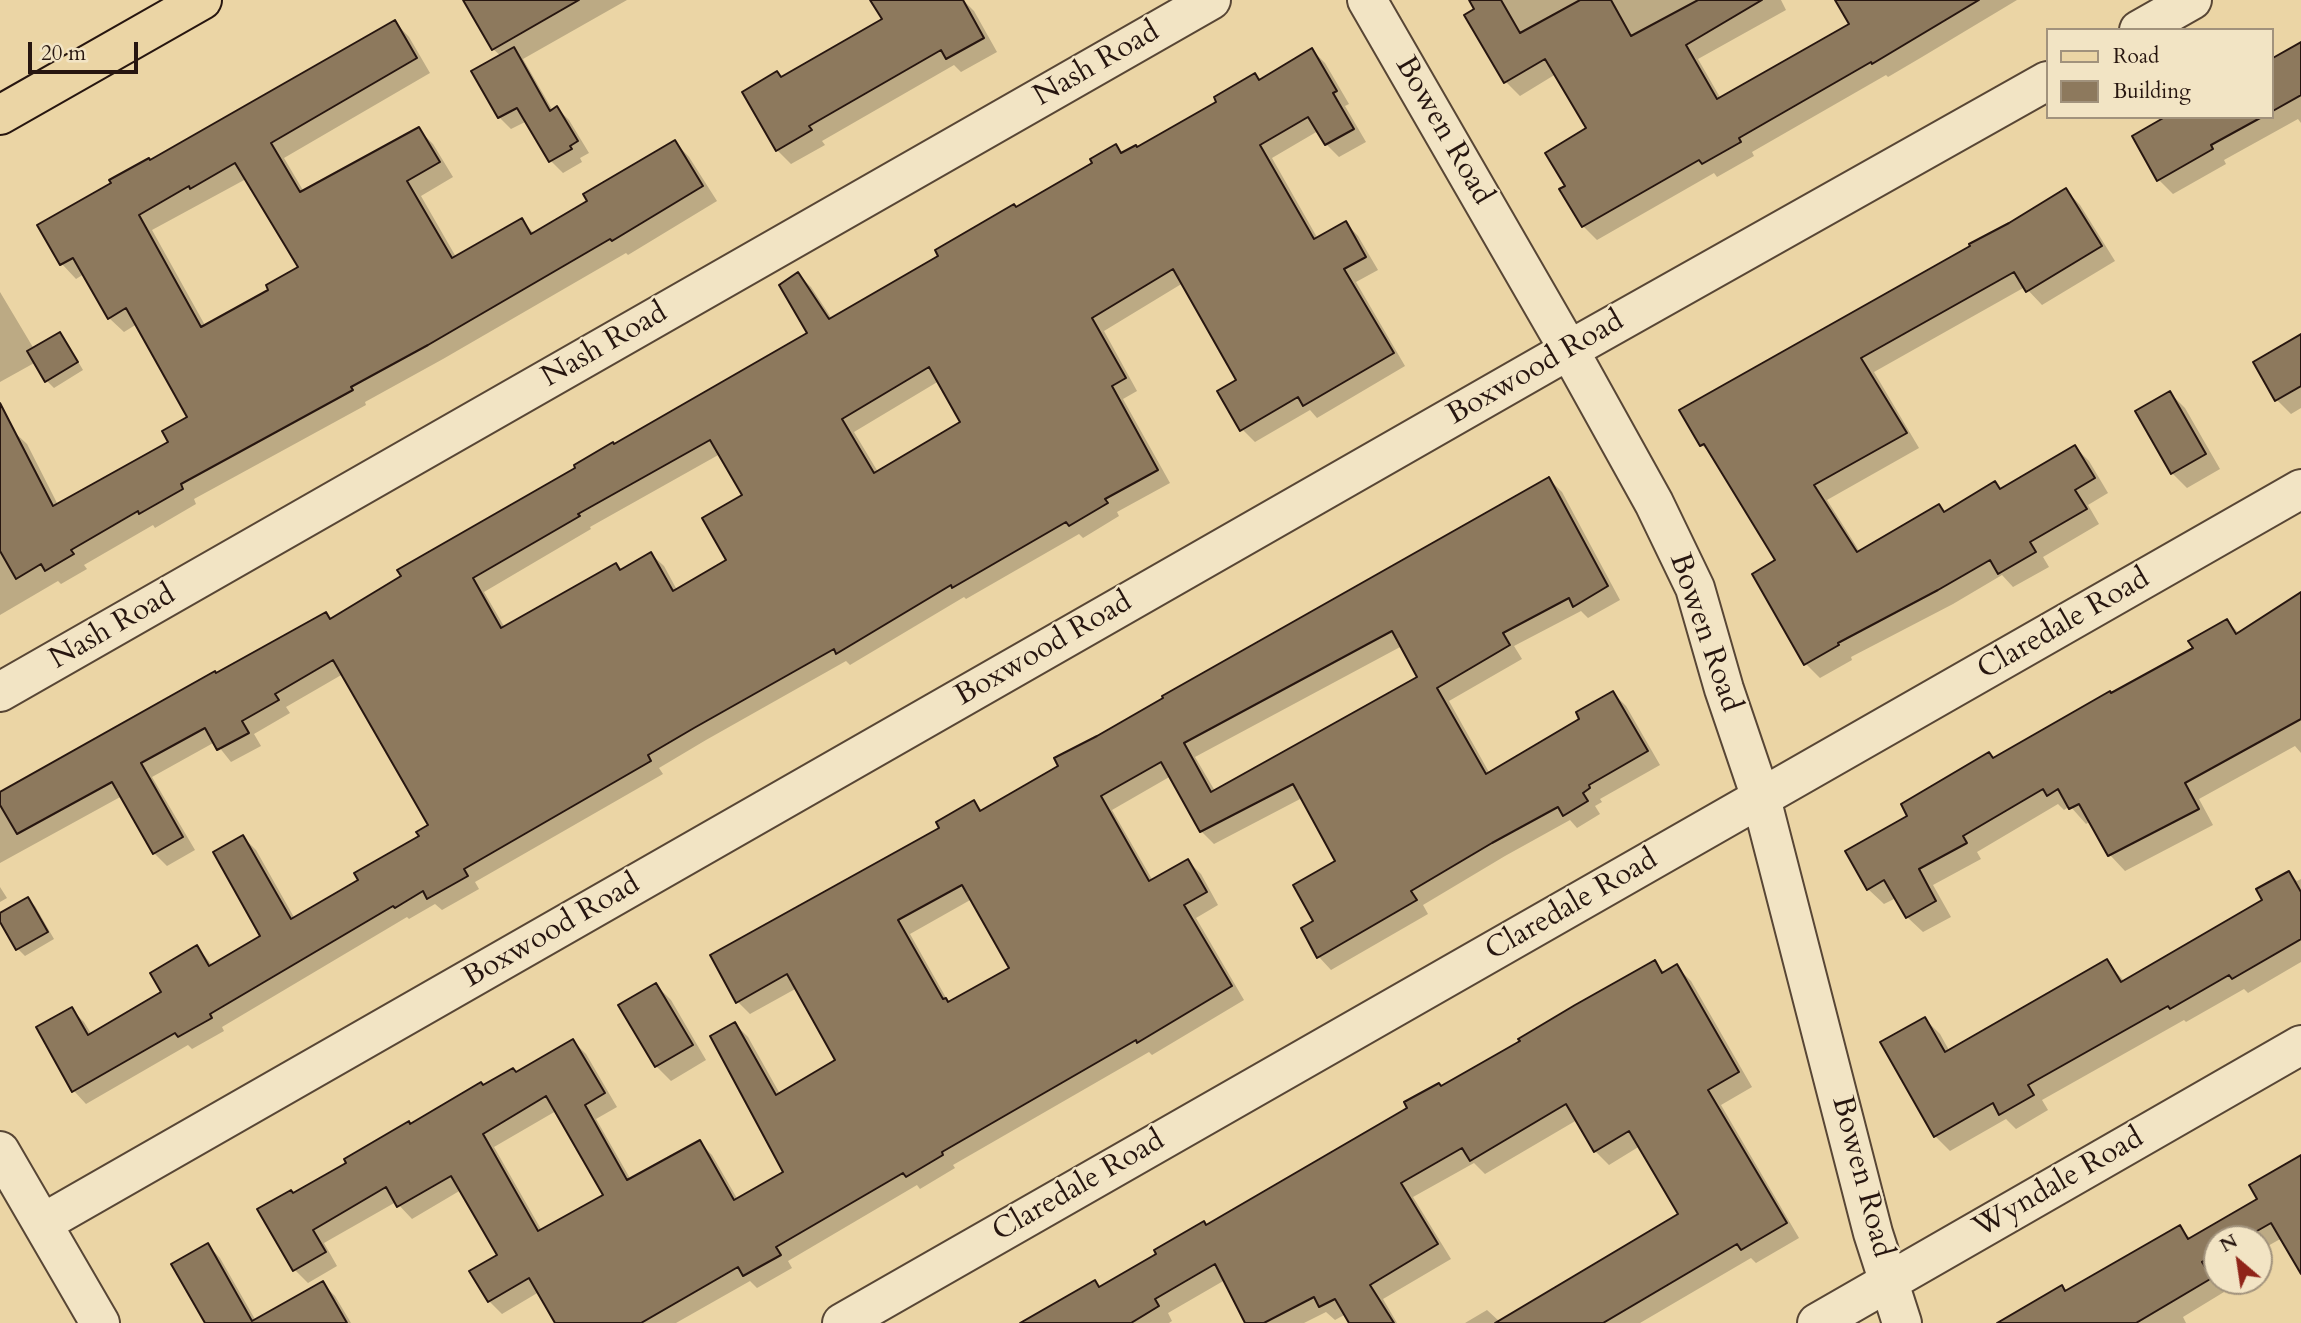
<!DOCTYPE html>
<html>
<head>
<meta charset="utf-8">
<style>
	body { margin:0 }
	#map { position:relative; width:2301px; height:1323px; overflow:hidden; background:#ebd5a5; font-family:Cardo,serif }
	canvas { display:block }
	.legend { position:absolute; left:2046px; top:28px; width:228px; height:91px; box-sizing:border-box; background:#f2e4c4; border:2px solid #a1927c; margin:0; padding:9px 12px; list-style:none; font-size:21px; color:#271610 }
	.legend li { display:flex; align-items:center; gap:14px; height:35px }
	.legend b { width:35px; border:2px solid #a1927c }
	.north { position:absolute; left:2203px; top:1225px; width:70px; height:70px; box-sizing:border-box; background:#f2e4c4; border:2px solid #a1927c; border-radius:50%; rotate:331deg; font-size:19px; font-weight:700; line-height:28px; text-align:center; color:#271610 }
	.north::after { content:''; display:block; margin:auto; width:24px; height:32px; background:#8f2418; clip-path:polygon(50% 0,100% 100%,50% 72%,0 100%) }
	.scale { position:absolute; left:28px; top:42px; width:110px; height:32px; box-sizing:border-box; border:4px solid #271610; border-top:0; padding-left:9px; font-size:21px; line-height:24px; white-space:nowrap; color:#271610; -webkit-text-stroke:5px #f2e4c4; paint-order:stroke }
</style>
</head>
<body>
<div id="map">
<canvas width="2301" height="1323"></canvas>
<ul class="legend">
<li><b style="height:9px;background:#ebd5a5"></b>Road</li>
<li><b style="height:19px;background:#8d795d"></b>Building</li>
</ul>
<div class="north">N</div>
<div class="scale">20 m</div>
</div>
<script>
const ctx = document.querySelector('canvas').getContext('2d');
ctx.lineJoin = 'round';
function paint(path, color) { ctx.fillStyle = color; ctx.fill(path, 'evenodd'); }
const toPath = rows => new Path2D(rows.map(r => 'M' + r).join(''));
function strokePath(path, color, width, dash) { ctx.strokeStyle = color; ctx.lineWidth = width; ctx.lineCap = dash ? 'butt' : 'round'; ctx.setLineDash(dash || []); ctx.stroke(path); }
function label(font, color, halo, rows, align = 'center') {
  ctx.font = font + ' Cardo,serif'; ctx.lineWidth = 5; ctx.setLineDash([]); ctx.textBaseline = 'middle'; ctx.strokeStyle = halo; ctx.fillStyle = color; for (const [text, x, y, turn = 0] of rows) {
    ctx.save(); ctx.translate(x, y); ctx.rotate((+turn || 0) * Math.PI / 180); ctx.textAlign = isNaN(turn) ? turn : align; if (halo) ctx.strokeText(text, 0, 0); ctx.fillText(text, 0, 0); ctx.restore();
  }
}
paint(toPath([
	[465,0,627,0,523,59,553,111,557,108,569,120,589,153,580,158,582,162,563,173,551,161,527,121,511,129,499,117,501,56,493,49],
	[872,0,963,0,974,11,997,52,961,72,954,65,822,141,825,145,791,164,777,150,782,78,884,20],
	[1471,0,1781,0,1786,10,1698,59,1721,99,1851,24,1873,0,2017,0,1922,57,1888,77,1886,75,1752,152,1754,156,1717,177,1714,173,1597,240,1583,226,1567,187,1588,129,1556,74,1520,96,1506,82],
	[395,22,409,37,430,73,284,158,304,192,418,129,433,144,453,177,421,196,456,257,521,220,535,234,589,201,675,142,689,157,717,201,628,255,626,253,443,359,365,402,366,405,194,499,196,504,155,528,153,525,84,565,87,569,61,584,58,581,0,615,0,436,12,430,27,444,58,505,171,443,189,418,137,324,124,332,109,318,84,274,76,279,62,264,150,162],
	[246,179,301,268,271,291,206,327,152,230],
	[2301,44,2301,123,2298,119,2224,160,2226,164,2173,194,2159,180,2169,117,2271,117,2271,61],
	[1312,50,1325,63,1349,104,1345,106,1366,142,1339,157,1326,144,1318,131,1272,158,1318,239,1346,223,1358,236,1378,270,1356,282,1405,366,1317,418,1310,410,1255,442,1242,429,1238,380,1183,283,1104,331,1137,391,1123,399,1170,483,1117,512,1119,516,1083,538,1079,534,966,599,964,597,850,665,846,661,706,740,659,768,663,774,475,882,479,889,442,910,435,904,409,919,407,917,222,1027,224,1031,192,1049,188,1045,86,1104,74,1091,71,1009,84,1022,92,1035,164,993,197,947,213,966,263,937,243,837,256,850,295,919,360,881,421,837,431,826,343,674,286,707,290,713,254,734,261,746,231,762,215,742,152,777,195,850,167,866,154,853,122,796,0,863,0,794,326,614,331,620,615,446,809,333,798,274,811,287,832,319,1094,163,1116,147,1124,154,1137,149,1218,102,1254,75,1260,81],
	[939,381,963,423,878,472,854,432],
	[720,454,745,496,728,561,677,590,664,566,651,554,621,571,615,565,505,628,484,592,591,529,590,527],
	[2066,190,2080,205,2115,261,2042,305,2025,287,1874,372,1919,448,1827,500,1860,552,1939,506,1945,513,1995,483,2001,490,2075,447,2089,461,2108,493,2088,505,2099,524,2043,557,2049,567,2013,587,2002,575,1953,604,1851,657,1852,660,1820,678,1806,664,1754,574,1777,561,1714,457,1702,445,1973,246],
	[0,292,34,349,59,334,66,341,83,370,54,388,47,381,36,362,0,382],
	[2301,336,2301,408,2291,414,2277,400],
	[2170,393,2185,408,2220,469,2187,488,2172,473],
	[1549,479,1562,492,1620,600,1588,618,1581,611,1514,646,1522,659,1449,701,1490,774,1582,719,1613,693,1626,706,1660,765,1600,799,1602,802,1595,806,1600,814,1577,828,1570,820,1505,856,1423,905,1428,914,1331,970,1319,957,1315,922,1338,861,1302,798,1214,844,1201,831,1171,776,1112,810,1153,881,1188,861,1201,874,1218,905,1196,918,1244,1000,1152,1055,1149,1052,953,1165,955,1168,920,1189,917,1185,788,1261,792,1268,757,1288,750,1281,676,1323,557,1323,539,1292,502,1314,489,1301,499,1255,461,1190,412,1219,396,1202,324,1243,337,1266,308,1283,295,1270,293,1195,410,1126,483,1087,517,1074,573,1041,586,1054,617,1107,596,1119,631,1180,699,1142,712,1155,738,1200,785,1173,735,1024,748,1037,780,1094,837,1061,797,988,750,1014,737,1001,974,802,983,811,1060,767,1098,737],
	[1402,646,1420,678,1215,791,1195,757],
	[972,899,1011,969,949,1003,910,934],
	[556,1111,605,1196,542,1231,494,1147],
	[2301,594,2301,753,2295,746,2199,799,2213,825,2125,871,2110,855,2091,821,2086,824,2070,806,2064,810,2058,804,1977,852,1981,859,1933,885,1951,917,1923,932,1907,917,1896,898,1884,904,1868,889,1909,817,1994,759,2195,649,2227,621,2240,634],
	[2288,873,2297,881,2301,879,2301,962,2248,993,2244,989,2186,1022,2184,1020,2042,1100,2048,1110,2016,1129,2006,1119,1950,1151,1935,1136,1925,1019,1940,1034,1950,1052,2107,962,2125,982,2264,901],
	[0,887,7,898,0,902],
	[28,899,35,906,54,939,25,956,18,949,0,919,0,915],
	[1654,962,1665,973,1677,967,1691,981,1752,1087,1721,1105,1799,1238,1756,1263,1751,1258,1640,1323,1465,1323,1487,1310,1500,1322,1681,1215,1640,1146,1609,1165,1595,1151,1577,1120,1485,1174,1474,1163,1413,1197,1451,1259,1383,1299,1397,1323,1351,1323,1346,1314,1335,1320,1326,1312,1304,1323,1247,1323,1225,1280,1168,1313,1172,1321,1169,1323,1024,1323,1100,1289],
	[656,985,671,1000,706,1060,671,1081,656,1066],
	[2301,1161,2301,1263,2282,1238,2259,1251,2259,1239,2217,1239,2217,1275,2215,1277,2224,1292,2183,1317,2186,1323,2013,1323,2061,1287,2066,1292,2179,1227,2191,1239,2259,1200],
	[208,1245,220,1258,256,1321,322,1283,335,1296,351,1323,207,1323]
]), '#0003');
const building = toPath([
	[463,0,579,0,492,50,463,0],
	[870,0,963,0,984,38,946,59,941,50,809,126,812,130,776,151,742,92,777,71,781,77,882,19,870,0],
	[1469,0,1501,0,1520,33,1580,0,1611,0,1631,36,1698,0,1762,0,1686,45,1717,99,1849,24,1835,0,1979,0,1872,64,1871,62,1739,138,1741,142,1702,164,1699,160,1582,227,1559,189,1565,186,1545,153,1586,128,1545,59,1504,83,1464,15,1474,9,1469,0],
	[395,20,417,58,271,143,300,192,419,127,440,162,407,181,452,258,522,218,531,234,587,201,583,194,675,140,703,186,612,241,610,239,428,345,351,387,353,390,181,484,183,489,139,514,138,511,71,550,74,554,45,571,41,564,16,579,0,551,0,403,53,506,168,442,162,431,187,417,126,308,108,319,73,258,60,265,37,225,111,183,109,180,149,158,150,160,395,20],
	[235,163,298,267,266,285,268,290,201,327,139,215,189,186,190,189,235,163],
	[2301,42,2301,95,2271,112,2271,59,2301,42],
	[514,47,550,111,557,106,578,141,570,146,572,149,549,162,517,108,498,118,471,71,514,47],
	[1312,48,1337,91,1333,93,1354,129,1325,145,1308,117,1260,145,1314,239,1346,221,1366,257,1344,269,1394,353,1303,406,1298,397,1240,431,1217,391,1236,380,1173,269,1092,318,1126,378,1112,386,1158,470,1105,499,1108,503,1069,526,1066,522,952,588,951,585,836,654,834,649,694,728,648,755,651,761,464,869,468,876,427,899,423,891,395,908,393,906,210,1014,212,1018,178,1037,175,1033,72,1092,36,1027,72,1007,88,1035,161,992,150,973,197,945,209,966,260,936,213,852,243,835,291,919,358,880,354,873,419,836,416,832,428,825,333,660,275,694,279,700,242,721,249,733,217,750,205,728,141,763,183,837,153,854,112,782,17,834,0,805,0,792,215,671,216,673,326,612,330,619,401,576,397,570,575,468,574,465,613,442,614,444,807,333,779,285,798,272,829,319,938,256,935,250,1014,204,1016,207,1092,163,1090,159,1116,144,1121,153,1136,145,1137,147,1216,102,1214,97,1255,73,1259,80,1312,48],
	[929,367,960,422,874,473,842,419,929,367],
	[710,440,742,495,702,518,726,560,673,591,651,552,620,570,616,563,501,628,473,578,580,516,578,514,710,440],
	[2165,117,2262,117,2211,145,2213,149,2157,181,2132,136,2165,117],
	[2066,188,2102,246,2026,292,2014,272,1861,358,1907,433,1814,485,1857,552,1939,504,1944,512,1995,481,2000,489,2075,445,2095,478,2075,490,2087,509,2030,542,2036,552,1998,574,1990,560,1938,590,1838,643,1839,645,1804,665,1752,574,1775,560,1704,444,1700,446,1679,410,1970,246,1969,244,2009,223,2066,188],
	[60,332,78,362,45,382,27,351,60,332],
	[2301,334,2301,386,2275,401,2253,362,2301,334],
	[2170,391,2206,454,2171,474,2135,411,2170,391],
	[1549,477,1608,586,1573,607,1569,598,1503,633,1510,645,1437,688,1486,774,1579,719,1576,712,1613,691,1648,751,1589,785,1590,788,1583,793,1588,801,1563,816,1558,807,1492,843,1411,891,1417,900,1317,958,1301,928,1313,921,1293,885,1335,861,1293,784,1200,832,1161,762,1101,796,1149,881,1188,859,1207,892,1184,905,1232,986,1137,1043,1136,1040,942,1152,943,1155,906,1177,903,1173,776,1247,781,1255,743,1276,738,1267,641,1323,555,1323,529,1278,488,1302,469,1271,497,1255,451,1176,397,1207,386,1187,313,1230,326,1252,293,1271,257,1209,291,1190,293,1193,346,1163,344,1159,409,1121,410,1124,481,1082,483,1085,513,1068,516,1072,573,1039,605,1093,585,1105,627,1180,700,1140,734,1200,783,1172,710,1036,735,1022,776,1095,835,1060,787,974,736,1003,710,955,939,828,936,822,974,800,980,811,1058,766,1054,758,1097,736,1163,698,1162,696,1549,477],
	[1392,631,1417,677,1211,792,1184,743,1392,631],
	[962,885,1009,968,948,1002,946,998,943,999,898,920,962,885],
	[546,1096,603,1195,538,1231,483,1134,546,1096],
	[2301,592,2301,719,2185,783,2199,809,2108,856,2079,804,2069,809,2058,789,2047,796,2043,789,1963,836,1967,843,1919,869,1936,901,1906,918,1884,880,1867,890,1845,851,1907,816,1901,804,1989,752,1993,758,2110,691,2111,693,2193,648,2188,641,2227,619,2236,634,2301,592],
	[2289,871,2301,892,2301,939,2232,979,2229,975,2170,1009,2168,1006,2028,1085,2034,1095,1999,1115,1993,1103,1934,1137,1880,1042,1925,1017,1945,1052,2107,959,2121,982,2262,900,2256,889,2289,871],
	[28,897,48,932,16,950,0,922,0,913,28,897],
	[1655,960,1662,973,1677,964,1739,1072,1708,1090,1787,1223,1741,1250,1737,1244,1603,1323,1495,1323,1678,1214,1629,1131,1594,1152,1566,1104,1470,1161,1462,1148,1401,1183,1438,1244,1370,1285,1394,1323,1349,1323,1335,1299,1319,1307,1314,1297,1264,1323,1245,1323,1215,1264,1155,1299,1159,1306,1131,1323,1020,1323,1095,1280,1099,1287,1156,1254,1154,1250,1204,1221,1206,1225,1407,1108,1404,1102,1439,1083,1441,1086,1520,1041,1518,1039,1575,1005,1655,960],
	[656,983,693,1045,655,1067,618,1005,656,983],
	[2301,1155,2301,1274,2271,1223,2243,1239,2217,1239,2217,1254,2202,1262,2212,1278,2136,1323,1997,1323,2062,1285,2065,1291,2180,1225,2188,1239,2257,1199,2249,1185,2301,1155],
	[208,1243,252,1321,323,1281,347,1323,205,1323,171,1264,208,1243]
]);
paint(building, '#8d795d');
strokePath(building, '#271610', 2);
const minor = toPath([
	[1367,0,1569,350,1654,503,1695,588,1724,689,1761,798,1873,1233,1902,1323],
	[2139,30,2192,0],
	[0,692,1211,0],
	[0,1151,100,1323],
	[43,1223,1569,350,2047,81],
	[842,1323,2301,489],
	[1817,1323,2301,1045]
]);
const major = toPath([
	[0,115,202,0]
]);
strokePath(minor, '#584635', 42);
strokePath(major, '#271610', 42);
strokePath(minor, '#f2e4c4', 38);
strokePath(major, '#ebd5a5', 38);
label('30px', '#271610', '#f2e4c4', [
	["Nash Road",1097,65,-30],
	["Bowen Road",1443,131,60],
	["Nash Road",605,346,-30],
	["Boxwood Road",1536,369,-30],
	["Claredale Road",2064,625,-30],
	["Nash Road",113,628,-30],
	["Bowen Road",1704,633,71],
	["Boxwood Road",1044,650,-30],
	["Claredale Road",1572,906,-30],
	["Boxwood Road",552,932,-30],
	["Bowen Road",1861,1177,75],
	["Wyndale Road",2059,1184,-30],
	["Claredale Road",1079,1187,-30]
]);
</script>
</body>
</html>
